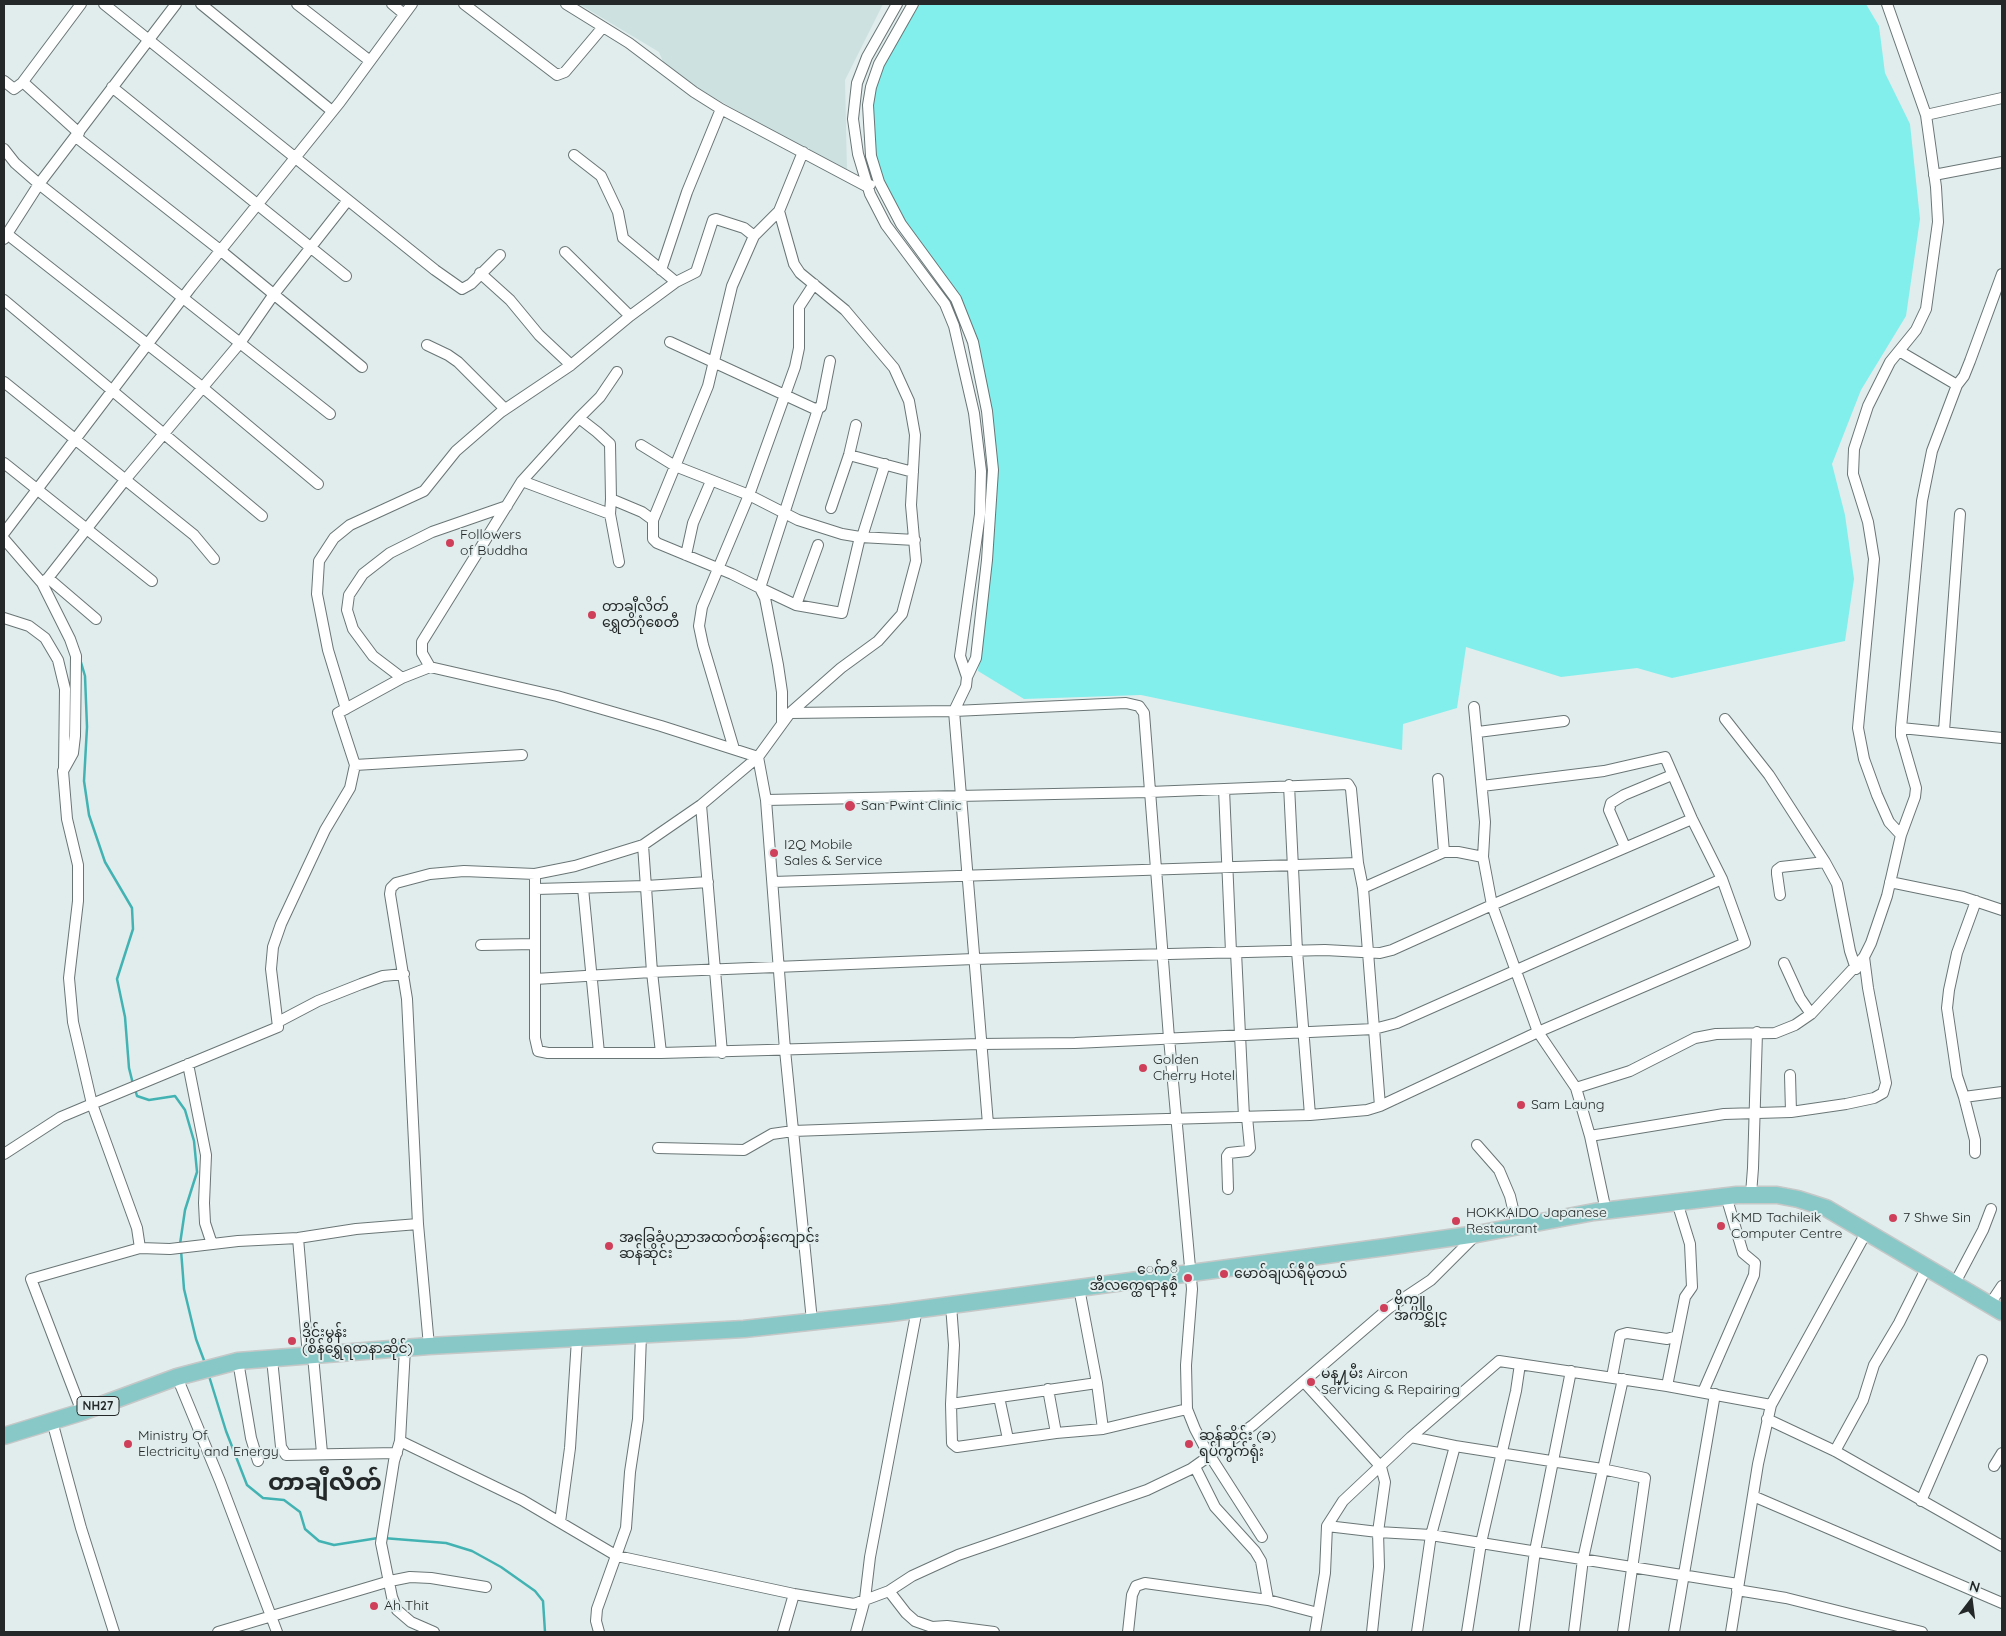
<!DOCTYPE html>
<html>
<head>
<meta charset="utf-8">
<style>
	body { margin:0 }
	#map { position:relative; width:2006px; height:1636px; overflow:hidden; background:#e1eded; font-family:Quicksand,sans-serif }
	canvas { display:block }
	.frame { position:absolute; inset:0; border:5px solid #242828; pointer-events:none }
	.north { position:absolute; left:1946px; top:1576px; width:50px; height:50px; -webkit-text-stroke:4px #e1eded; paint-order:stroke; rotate:15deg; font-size:14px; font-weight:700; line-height:20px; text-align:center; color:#242828 }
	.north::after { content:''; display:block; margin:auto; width:18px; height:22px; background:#242828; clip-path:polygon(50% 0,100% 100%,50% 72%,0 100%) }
</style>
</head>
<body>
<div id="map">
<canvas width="2006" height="1636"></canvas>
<div class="frame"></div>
<div class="north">N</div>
</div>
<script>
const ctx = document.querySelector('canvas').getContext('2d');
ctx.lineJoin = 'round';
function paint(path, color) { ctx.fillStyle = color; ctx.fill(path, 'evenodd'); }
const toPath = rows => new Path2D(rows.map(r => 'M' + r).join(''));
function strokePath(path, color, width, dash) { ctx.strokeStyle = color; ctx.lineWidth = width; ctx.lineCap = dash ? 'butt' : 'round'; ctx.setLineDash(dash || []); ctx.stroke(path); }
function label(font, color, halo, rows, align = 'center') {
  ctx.font = font + ' Quicksand,"Noto Sans Myanmar",sans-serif'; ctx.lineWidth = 4; ctx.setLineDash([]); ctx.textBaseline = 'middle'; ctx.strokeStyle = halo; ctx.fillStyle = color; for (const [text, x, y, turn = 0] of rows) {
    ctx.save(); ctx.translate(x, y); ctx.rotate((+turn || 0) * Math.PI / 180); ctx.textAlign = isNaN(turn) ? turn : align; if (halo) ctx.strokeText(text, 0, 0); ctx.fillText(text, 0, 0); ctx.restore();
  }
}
paint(toPath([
	[579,4,883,4,845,80,847,173,692,85,664,64,659,52]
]), '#cce1e0');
paint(toPath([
	[920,4,1866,4,1879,26,1885,73,1910,124,1920,219,1906,316,1861,390,1832,464,1845,515,1854,579,1845,641,1672,678,1637,668,1561,677,1466,647,1457,708,1403,724,1402,750,1141,695,1024,699,978,671,988,586,993,492,973,338,950,290,920,253,875,169,866,116,875,78]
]), '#82efed');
strokePath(toPath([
	[80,659,85,676,87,727,84,781,89,815,105,862,132,908,133,929,117,979,125,1017,129,1068,133,1084],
	[135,1089,137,1096,149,1100,175,1096,185,1110,194,1141,197,1172,185,1210,180,1244],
	[181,1250,184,1289,196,1339,205,1363],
	[209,1376,226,1431,247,1485,263,1498,284,1500,300,1512,305,1529,319,1541,334,1545,378,1538],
	[383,1538,446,1543,472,1551,501,1567,535,1591,543,1601,545,1632]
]), '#42b3b2', 2.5);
const street = toPath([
	[104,4,435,270,462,289,471,284,500,255],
	[201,4,332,111],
	[297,4,370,61],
	[392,4,404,14],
	[464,4,557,75,565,72,603,27],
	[566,4,629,43,694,92,721,109],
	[897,4,867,57,857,83,853,119,858,154,870,194,886,225,945,304,954,326,974,413,981,471,980,514,960,656,967,677],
	[913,4,879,64,871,87,868,105,871,156,879,182,901,224,956,299,973,342,987,411,993,470,987,560,976,658,967,677,966,686,954,711,988,1124],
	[4,81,14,89,22,83,24,83,79,133],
	[22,83,81,4],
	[112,87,346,276],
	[1926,115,2002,98],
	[76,137,220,250,362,367],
	[4,149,15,163,39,184,240,343,274,294,348,200],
	[574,155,601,176,618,212,623,238,676,282],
	[1934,175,2002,162],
	[779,211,794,264,800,273,845,310,894,368,909,401,915,435,911,505,916,561,902,614,878,641,841,668,790,713],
	[7,234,39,184,176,4],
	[4,239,7,234,202,387,318,484],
	[565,252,630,316],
	[661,270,687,192,721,109,849,177,866,186,870,185],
	[480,273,510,300,539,335,571,365,630,316,676,282,696,272,713,220,716,219,744,228,754,236],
	[4,300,262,516],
	[670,342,815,409,821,407,830,361],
	[427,345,448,355,458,362,505,409],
	[1899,351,1957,385,1964,376,1970,361,2002,274],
	[4,382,194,535,214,559],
	[818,409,760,588,796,605,842,613,860,537],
	[579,418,600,397,617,372],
	[641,445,675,466,749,495,795,367,799,348,799,307,814,284],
	[849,455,913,472],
	[4,463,152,581],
	[522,481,579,418,597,432,610,444,611,499,610,514,619,562],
	[611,499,642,512,653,520,653,539,657,543,732,574,760,588,765,598,778,665,782,692,782,724],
	[831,508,849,455,856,425],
	[653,520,708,386,732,286,754,236,779,211,803,152],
	[4,533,191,287,340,102,412,4],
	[862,537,885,464],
	[4,539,42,583,70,639,76,656,75,736,73,753,63,771,67,819,78,865,78,901,69,978,73,1022,92,1104,61,1117,4,1154],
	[686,555,693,523,711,481],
	[48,578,96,619],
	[42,583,48,578,125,480,240,343,330,414],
	[796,605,818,545],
	[4,618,29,626,45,638,58,660,65,689,64,768],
	[430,667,557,696,661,726,758,757],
	[402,678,373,656,353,629,347,610,349,595,363,574,390,553,432,532,507,506],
	[1474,707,1485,822,1483,857,1492,905,1538,1032,1576,1088,1590,1136,1724,1114,1791,1112,1846,1104,1874,1098,1883,1093,1886,1083,1868,988,1864,957],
	[346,709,328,650,317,594,319,561,334,538,350,525,424,491,456,451,501,412,571,365],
	[1725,719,1769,775,1825,862,1837,884,1850,951,1856,969],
	[1901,728,2002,738],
	[1944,731,1960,514],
	[1478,732,1564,721],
	[734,749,703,645,699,626,702,607,749,495,798,520,842,534,860,537,915,540],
	[758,757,766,800,785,1050,812,1321],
	[355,765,522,755],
	[1438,779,1444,852],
	[1289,785,1297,951,1310,1115],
	[1224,789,1231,952],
	[766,800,1150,792,1348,784,1351,789,1358,863,1363,888,1380,1106],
	[701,805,722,1053],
	[1901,835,1915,797,1916,788,1901,736,1901,728,1922,501,1932,451,1957,385],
	[643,845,652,972,661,1053],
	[1625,847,1609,810,1611,803,1624,795,1672,775],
	[535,874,535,1038,538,1051,548,1053,661,1053,980,1044,1075,1043,1374,1029,1397,1023,1722,879],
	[773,882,1358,863],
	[1890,882,1963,897,2002,910],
	[583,888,599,1053],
	[1363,888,1444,852,1458,852,1483,857],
	[536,889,646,886,708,882],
	[1780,895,1777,874,1777,870,1781,867,1825,862],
	[481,945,535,944],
	[1236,952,1244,1117],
	[1784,963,1800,998,1811,1014],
	[535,979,652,972,974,959,1325,950,1380,953,1392,950,1492,905,1692,819],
	[278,1022,318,1001,361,984,383,976,404,974],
	[188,1064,206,1155,204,1203,205,1223,212,1244],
	[1790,1075,1791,1112],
	[1576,1088,1630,1071,1695,1038,1716,1034,1775,1033,1795,1025,1811,1014,1864,957,1871,943,1887,896,1901,835,1889,822,1877,795,1864,759,1858,728,1874,559,1868,522,1853,474,1854,449,1868,406,1890,362,1916,330,1926,309,1938,222,1936,187,1926,115,1887,4],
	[1964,1097,2002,1092],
	[1590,1136,1606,1211],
	[1477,1145,1499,1170,1510,1196,1517,1226],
	[658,1148,744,1150,772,1134,793,1131,988,1124,1310,1115,1367,1110,1380,1106,1538,1032,1745,943,1722,879,1692,819,1665,757,1604,771,1482,786],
	[1975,1153,1975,1140,1964,1097,1957,1076,1947,1008,1949,990,1957,953,1976,901],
	[1228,1189,1227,1156,1229,1153,1247,1151,1250,1148,1247,1117],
	[1751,1194,1753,1168,1757,1032],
	[298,1238,308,1356],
	[140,1248,137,1228,92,1104,278,1027,271,969,273,947,281,924,325,830,350,788,355,765,338,713,402,678,430,667,422,653,422,642,522,481,610,514],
	[1955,1283,1983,1230,1991,1209],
	[1079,1288,1097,1383,1103,1429],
	[1990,1304,2002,1286],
	[951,1305,954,1345,951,1404,952,1443,957,1447,1056,1433,1103,1429,1187,1409],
	[429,1346,418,1224,407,999,390,894,391,888,396,883,430,874,464,871,535,874,575,866,643,845,701,805,758,757,790,713,954,711,1126,703,1139,706,1144,713,1169,1038,1192,1289,1186,1365,1187,1409,1195,1429,1205,1448,1262,1537],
	[405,1348,400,1441,394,1461,381,1543,392,1597,397,1610,411,1622,434,1632],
	[313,1356,322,1453],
	[272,1359,281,1447,286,1455,397,1453],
	[238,1361,251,1438,258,1461],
	[177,1377,220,1481,277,1632],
	[1612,1377,1620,1335,1627,1333,1667,1339,1677,1336],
	[1304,1382,1381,1467,1385,1482,1378,1532,1379,1567,1372,1632],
	[1667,1386,1685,1297,1692,1287,1690,1244,1677,1202],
	[1048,1389,1056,1433],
	[1703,1392,1754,1275,1755,1263,1743,1253,1726,1196],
	[999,1397,1008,1439],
	[951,1404,1097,1383],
	[82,1412,31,1279,140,1248,170,1249,238,1241,298,1238,356,1229,418,1224],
	[1767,1419,1835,1451,2002,1546],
	[52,1421,81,1528,114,1632],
	[1411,1437,1455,1446,1431,1535,1417,1632],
	[400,1441,522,1500,617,1556,794,1594,854,1604,889,1591,912,1576,958,1555,1147,1490,1191,1469,1253,1425,1389,1308,1431,1280,1476,1235],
	[1455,1446,1602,1469,1645,1478,1623,1632],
	[1835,1451,1863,1400,1874,1365,1899,1323,1927,1267],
	[1994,1466,2002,1453],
	[1195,1467,1215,1507,1255,1551,1261,1561,1268,1600],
	[1753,1496,2002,1603],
	[1921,1501,1982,1360],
	[560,1522,570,1448,577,1339],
	[1327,1526,1378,1532,1431,1535,1738,1584],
	[1737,1590,1786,1598,1922,1632],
	[889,1591,906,1613,915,1621,932,1627,947,1626,994,1632],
	[218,1632,390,1581,410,1577,431,1578,486,1587],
	[599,1632,596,1621,597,1609,626,1528,630,1472,638,1419,641,1335],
	[783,1632,794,1594],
	[856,1632,865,1599,870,1557,917,1309],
	[1128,1632,1132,1595,1136,1586,1145,1583,1268,1600,1318,1613],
	[1315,1632,1325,1573,1327,1526,1343,1501,1411,1437,1499,1361,1667,1386,1771,1405],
	[1467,1632,1481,1543,1516,1391,1520,1364],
	[1524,1632,1535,1551,1571,1371],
	[1574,1632,1583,1559,1623,1379],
	[1674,1632,1715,1394],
	[1731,1632,1758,1464,1771,1405,1867,1231]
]);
const primary = toPath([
	[4,1436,82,1412,177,1377,238,1361,429,1346,744,1329,891,1313,1386,1247,1477,1234,1594,1212,1737,1195,1777,1195,1798,1199,1826,1208,2002,1312]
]);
strokePath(street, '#6a7575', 12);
strokePath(primary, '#c6c7c7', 19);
strokePath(street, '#fff', 10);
strokePath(primary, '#88c9c8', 16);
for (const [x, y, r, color] of [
	[450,543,5,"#cf3f59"],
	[592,615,5,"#cf3f59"],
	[850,806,6,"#cf3f59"],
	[774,853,5,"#cf3f59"],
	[1143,1068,5,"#cf3f59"],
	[1521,1105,5,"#cf3f59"],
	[1893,1218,5,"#cf3f59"],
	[1456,1221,5,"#cf3f59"],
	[1721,1226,5,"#cf3f59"],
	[609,1246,5,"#cf3f59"],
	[1224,1274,5,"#cf3f59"],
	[1188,1278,5,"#cf3f59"],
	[1384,1308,5,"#cf3f59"],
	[292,1341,5,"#cf3f59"],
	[1311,1382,5,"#cf3f59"],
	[128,1444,5,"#cf3f59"],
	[1189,1444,5,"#cf3f59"],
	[374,1606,5,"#cf3f59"]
]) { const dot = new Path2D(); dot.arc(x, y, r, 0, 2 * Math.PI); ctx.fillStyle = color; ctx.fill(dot); strokePath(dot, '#e1eded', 2); }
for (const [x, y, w] of [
	[98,1406,42]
]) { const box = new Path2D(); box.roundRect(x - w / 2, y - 9.5, w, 19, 4); ctx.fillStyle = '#e1eded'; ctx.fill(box); strokePath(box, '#242828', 1); }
label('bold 12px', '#242828', null, [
	["NH27",98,1406]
]);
label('14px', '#242828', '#e1eded', [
	["Followers",460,535],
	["of Buddha",460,551],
	["တာချီလိတ်",602,607],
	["ရွှေတိဂုံစေတီ",602,623],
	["San Pwint Clinic",861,806],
	["I2Q Mobile",784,845],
	["Sales & Service",784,861],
	["Golden",1153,1060],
	["Cherry Hotel",1153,1076],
	["Sam Laung",1531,1105],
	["HOKKAIDO Japanese",1466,1213],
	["Restaurant",1466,1229],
	["KMD Tachileik",1731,1218],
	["Computer Centre",1731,1234],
	["7 Shwe Sin",1903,1218],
	["အခြေခံပညာအထက်တန်းကျောင်း",619,1238],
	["ဆန်ဆိုင်း",619,1254],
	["ေဂ်ာ္နီ",1178,1270,"right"],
	["အီလက္ထေရာနစ္",1178,1286,"right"],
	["မောဝ်ချယ်ရီမိုတယ်",1234,1274],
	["ဗိုက္ပူ",1394,1300],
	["အကင္ဆိုင္",1394,1316],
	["ဒိုင်းမွန်း",302,1333],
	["(စိန်ရွှေရတနာဆိုင်)",302,1349],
	["မန္႔မီး Aircon",1321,1374],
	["Servicing & Repairing",1321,1390],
	["Ministry Of",138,1436],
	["Electricity and Energy",138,1452],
	["ဆန်ဆိုင်း (ခ)",1199,1436],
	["ရပ်ကွက်ရုံး",1199,1452],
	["Ah Thit",384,1606]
], 'left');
label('bold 24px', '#242828', '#e1eded', [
	["တာချီလိတ်",325,1483]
]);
</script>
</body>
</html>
